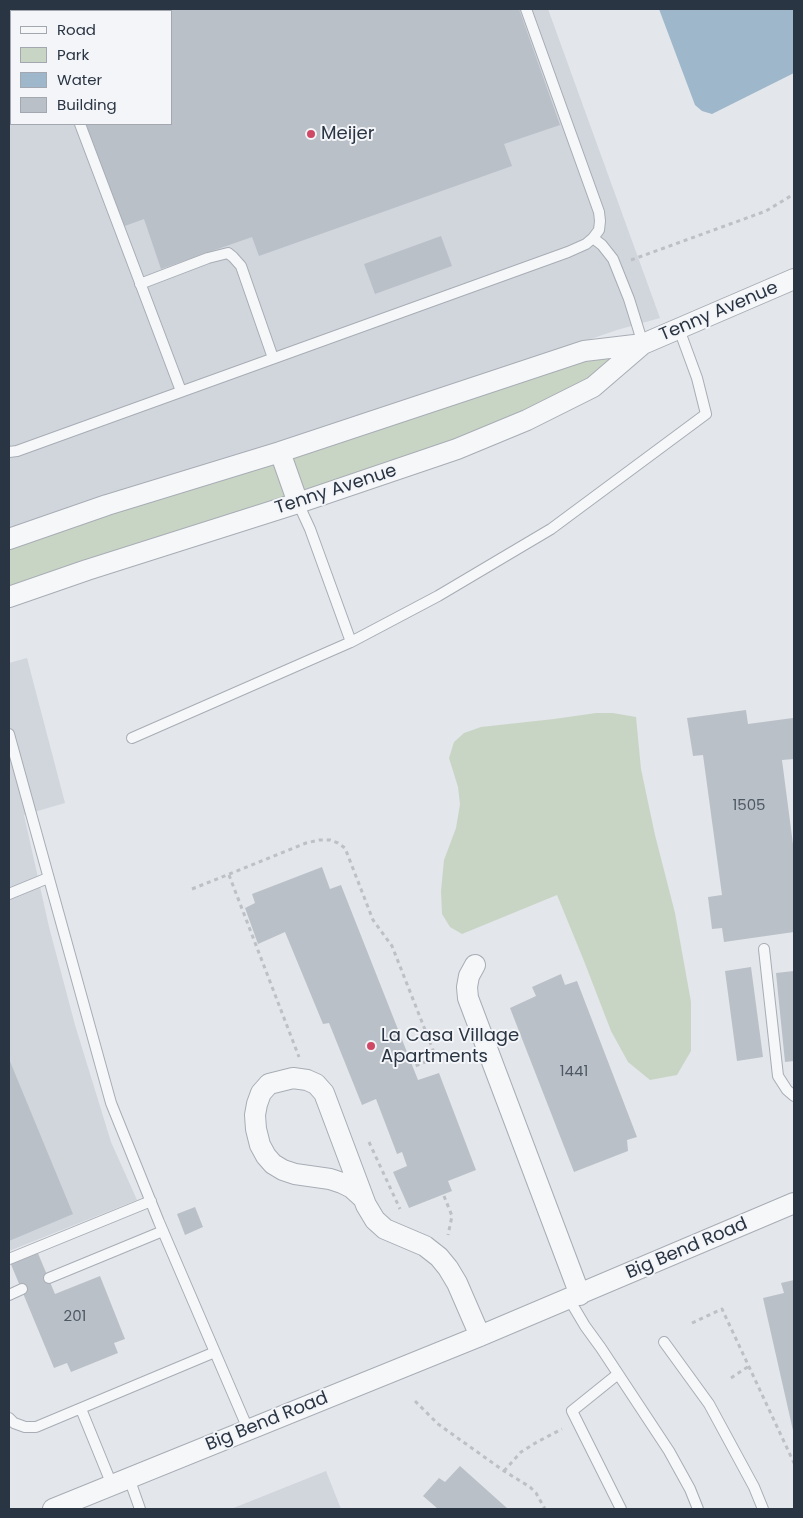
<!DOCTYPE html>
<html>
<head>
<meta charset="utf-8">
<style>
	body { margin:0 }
	#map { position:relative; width:803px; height:1518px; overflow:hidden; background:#e3e6eb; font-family:Poppins,sans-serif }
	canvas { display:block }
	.frame { position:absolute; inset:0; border:10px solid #2a3543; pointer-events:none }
	.legend { position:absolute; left:10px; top:10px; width:162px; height:115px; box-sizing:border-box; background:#f3f5f8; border:1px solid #a3a8b0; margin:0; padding:6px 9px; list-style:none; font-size:15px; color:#2a3543 }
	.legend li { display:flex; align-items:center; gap:10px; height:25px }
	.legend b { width:25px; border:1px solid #a3a8b0 }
</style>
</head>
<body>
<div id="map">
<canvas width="803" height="1518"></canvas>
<div class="frame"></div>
<ul class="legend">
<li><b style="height:6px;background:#f6f7f9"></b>Road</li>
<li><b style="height:14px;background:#c9d5c4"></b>Park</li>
<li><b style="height:14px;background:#9eb7cb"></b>Water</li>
<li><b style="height:14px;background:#bac0c8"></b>Building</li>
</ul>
</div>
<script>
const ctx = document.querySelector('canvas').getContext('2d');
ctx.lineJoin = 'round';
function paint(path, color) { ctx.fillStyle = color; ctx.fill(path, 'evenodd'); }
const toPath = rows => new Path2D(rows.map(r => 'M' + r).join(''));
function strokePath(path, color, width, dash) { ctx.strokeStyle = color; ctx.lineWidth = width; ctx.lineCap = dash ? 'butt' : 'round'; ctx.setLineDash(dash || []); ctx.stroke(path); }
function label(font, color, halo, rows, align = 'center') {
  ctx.font = font + ' Poppins,sans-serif'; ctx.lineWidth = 4; ctx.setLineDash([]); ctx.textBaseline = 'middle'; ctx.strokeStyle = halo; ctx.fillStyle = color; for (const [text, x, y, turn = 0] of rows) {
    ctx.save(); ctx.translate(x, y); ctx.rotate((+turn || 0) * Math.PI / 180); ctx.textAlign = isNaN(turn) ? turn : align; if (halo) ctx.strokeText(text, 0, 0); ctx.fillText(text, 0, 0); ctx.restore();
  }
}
paint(toPath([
	[9,9,548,9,660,318,617,330,9,539],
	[11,11,171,11,171,124,11,124],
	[27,658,65,803,24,815,49,927,75,1025,111,1142,137,1200,9,1251,9,663],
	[326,1471,341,1509,231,1509]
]), '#d1d6dd');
paint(toPath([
	[586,342,643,344,528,420,9,597,9,539],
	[596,713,613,713,636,717,641,769,655,835,675,913,691,1002,691,1051,677,1075,650,1080,628,1062,611,1031,584,961,557,895,462,934,450,927,442,914,441,891,444,860,456,828,460,804,458,787,449,758,454,742,464,733,481,727,554,719]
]), '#c9d5c4');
paint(toPath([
	[659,9,794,9,794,73,712,114,702,111,695,105]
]), '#9eb7cb');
paint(toPath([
	[67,9,519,9,560,125,504,144,512,166,259,256,252,237,161,269,144,219,122,227,86,124,171,124,171,11,67,11],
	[441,236,452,266,375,294,364,264],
	[746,710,748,724,793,718,794,730,794,759,782,760,794,852,794,932,724,942,722,928,712,929,708,897,722,895,703,755,693,756,687,718],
	[322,867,330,889,341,885,418,1080,439,1073,476,1170,448,1181,452,1191,409,1208,393,1172,407,1166,402,1152,397,1154,376,1099,362,1105,329,1023,323,1024,285,932,258,944,245,908,255,903,252,894],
	[751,967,763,1057,737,1061,725,971],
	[794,971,794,1061,785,1062,776,973],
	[561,974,565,985,577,981,637,1137,627,1140,628,1151,574,1172,510,1008,536,996,532,987],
	[9,1059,73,1214,9,1241],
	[195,1207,203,1227,185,1235,177,1214],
	[37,1251,55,1294,100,1276,125,1339,114,1343,118,1353,71,1372,67,1363,54,1368,10,1262],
	[794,1280,794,1435,763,1298,784,1293,781,1283],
	[460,1466,508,1509,438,1509,423,1496,439,1478,445,1482]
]), '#bac0c8');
const service = toPath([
	[37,9,38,11],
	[80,124,181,391],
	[593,238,602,245,613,259,629,299,643,344],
	[140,284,208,258,228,253,233,257,241,266,273,358],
	[9,452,17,451,568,252,586,244,593,238,599,230,600,221,599,212,526,9],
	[351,642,438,596,551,529,706,414,697,378,679,329],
	[9,734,111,1103,159,1222,248,1429],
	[132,738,351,642,310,529,298,503],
	[9,894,48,878],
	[764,949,778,1076,787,1090,794,1096],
	[9,1259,151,1201],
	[49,1278,163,1231],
	[9,1295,22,1289],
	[569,1299,585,1326,601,1348,669,1451,690,1489,698,1509],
	[664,1342,709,1404,754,1487,763,1509],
	[618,1374,572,1411,621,1509],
	[81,1409,112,1485],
	[9,1418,14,1423,25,1427,36,1427,215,1352],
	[129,1478,140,1509]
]);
const minor = toPath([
	[280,452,298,503],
	[9,539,107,505,280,452,584,351,643,344,794,279],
	[9,597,87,570,298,503,457,449,527,420,593,387,643,344],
	[475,965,469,976,467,987,468,998,580,1295],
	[363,1198,352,1188,342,1183,330,1179,295,1174,283,1170,273,1164,266,1156,260,1145,256,1129,255,1115,257,1104,261,1093,269,1084,293,1078,307,1080,316,1084,324,1093,366,1205,375,1220,385,1229,425,1246,439,1257,448,1268,457,1283,480,1336],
	[53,1509,480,1336,794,1203]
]);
strokePath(service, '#a8adb5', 12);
strokePath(minor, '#a8adb5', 22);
strokePath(toPath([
	[631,260,766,211,794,194],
	[229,875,299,1057],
	[192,889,306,843,319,840,330,840,338,843,345,848,373,920,392,946,433,1050,433,1056,428,1061,413,1067],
	[369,1142,400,1209],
	[444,1196,452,1216,448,1235],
	[692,1323,722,1309,794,1463],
	[731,1378,749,1366],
	[415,1401,438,1424,504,1471,530,1487,536,1493,545,1509],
	[504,1471,521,1452,537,1442,562,1429]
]), '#bdc1c6', 3, [4, 4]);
strokePath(service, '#f6f7f9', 10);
strokePath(minor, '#f6f7f9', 20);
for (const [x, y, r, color] of [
	[311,134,5,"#cf4966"],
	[371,1046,5,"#cf4966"]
]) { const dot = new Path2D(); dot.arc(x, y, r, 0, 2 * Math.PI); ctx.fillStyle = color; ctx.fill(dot); strokePath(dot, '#f3f5f8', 2); }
label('15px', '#4e5864', null, [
	["1505",749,806],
	["1441",574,1072],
	["201",75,1317]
]);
label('18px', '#2a3543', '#f3f5f8', [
	["Meijer",321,134],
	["La Casa Village",381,1036],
	["Apartments",381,1057]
], 'left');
label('18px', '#2a3543', '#f3f5f8', [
	["Tenny Avenue",719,312,-23],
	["Tenny Avenue",336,490,-18],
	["Big Bend Road",687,1249,-23],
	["Big Bend Road",267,1422,-22]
]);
</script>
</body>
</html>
